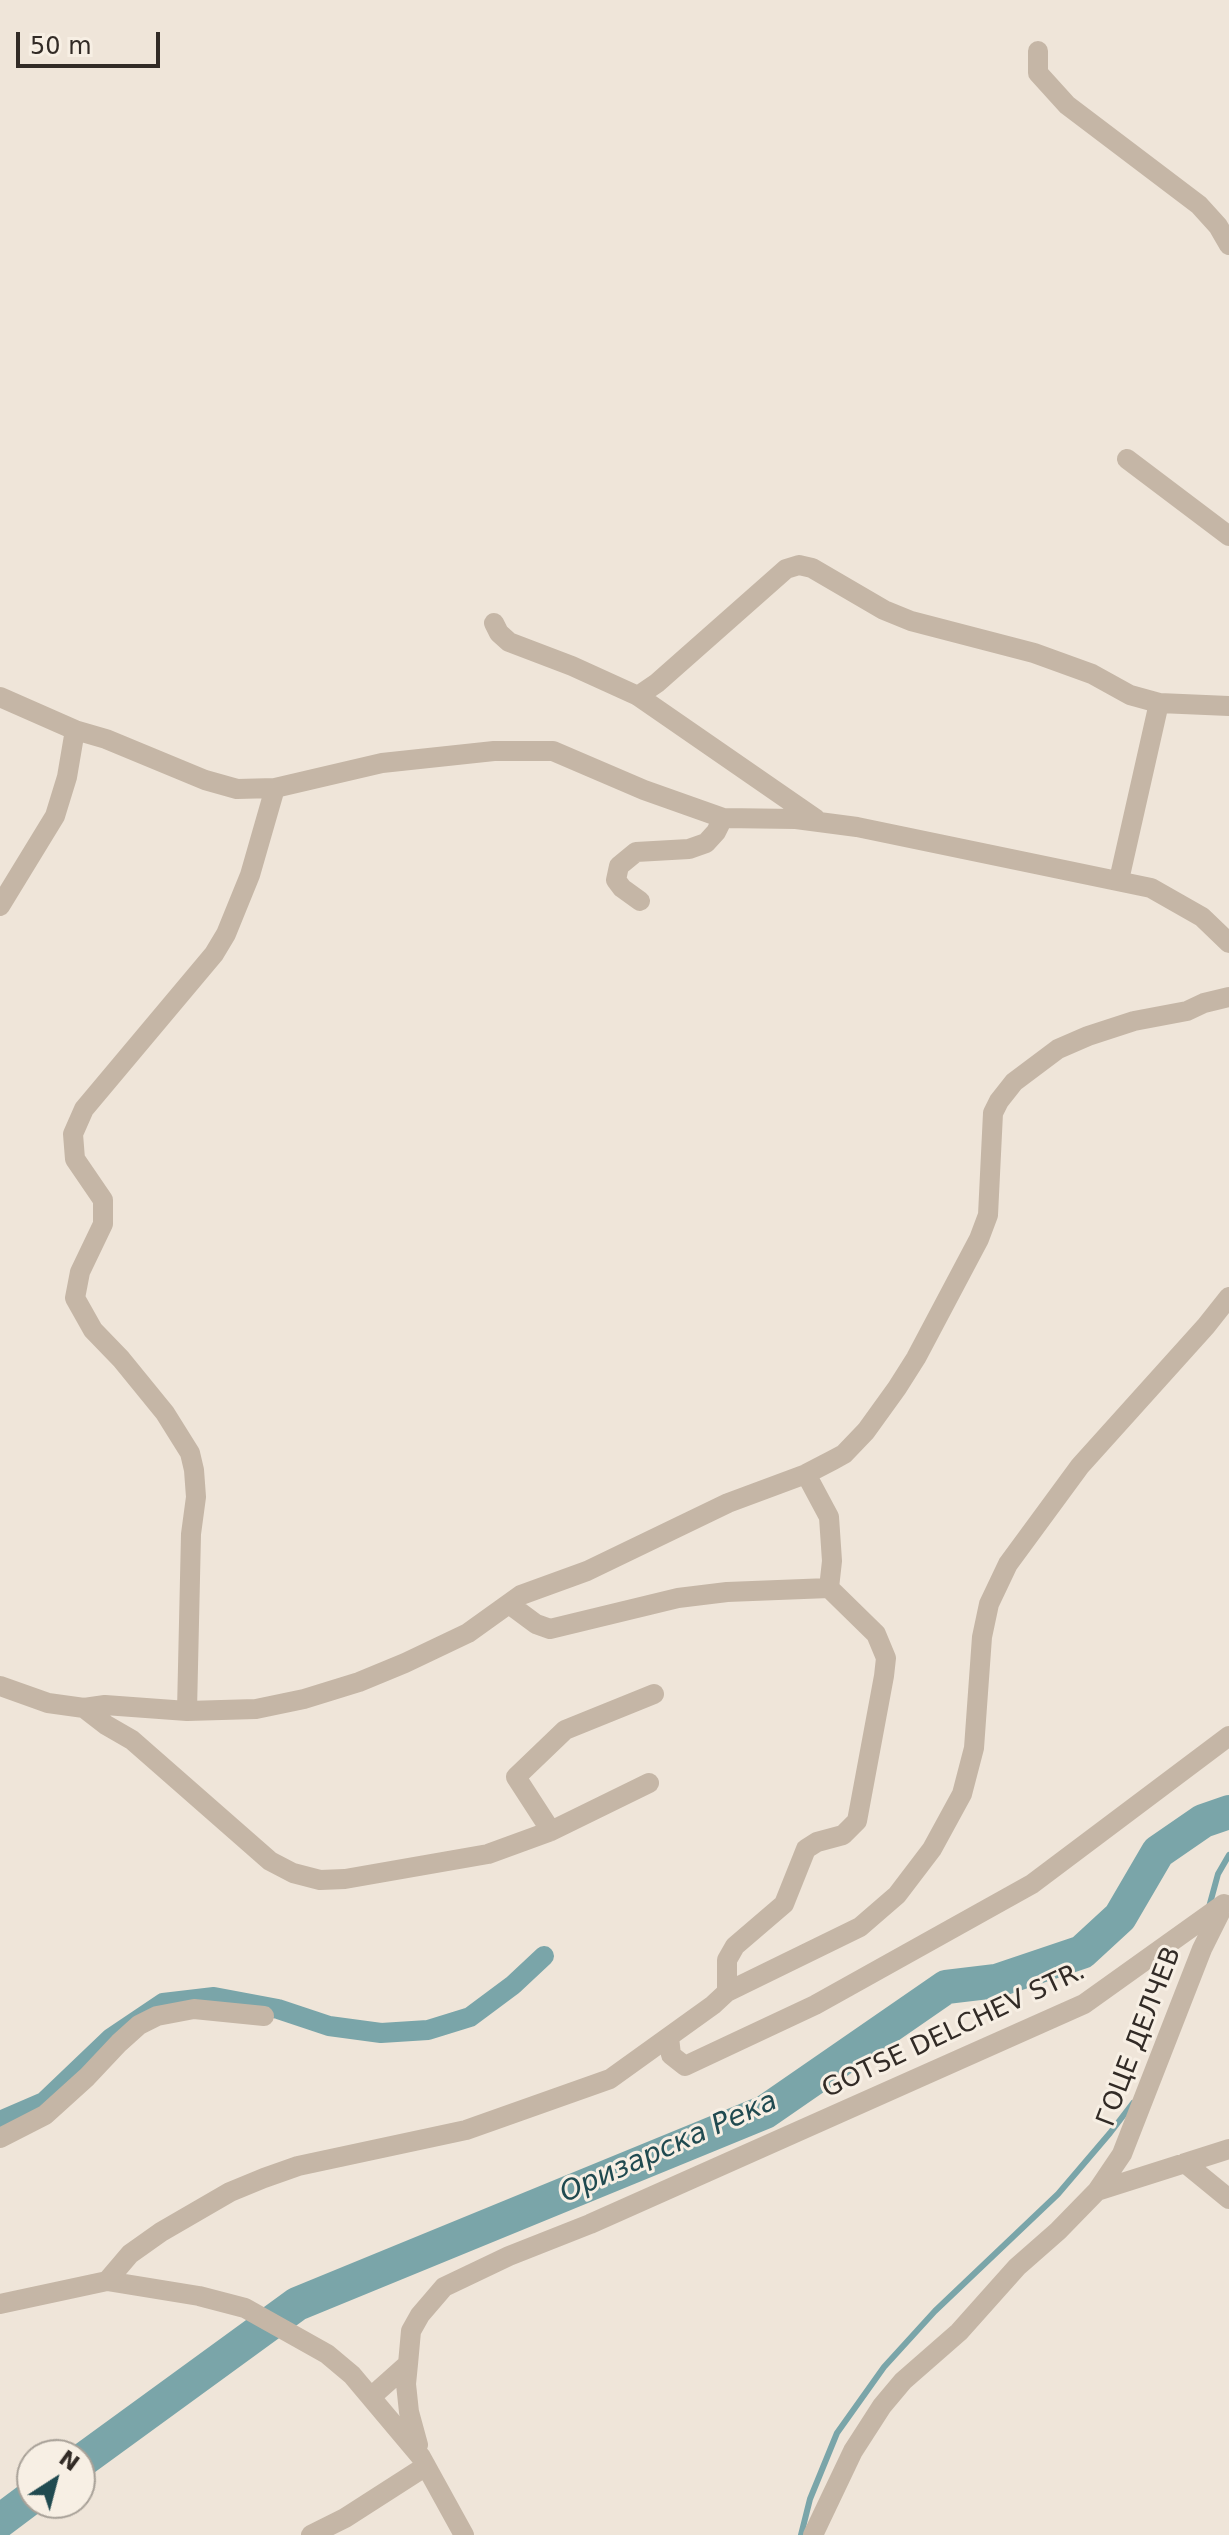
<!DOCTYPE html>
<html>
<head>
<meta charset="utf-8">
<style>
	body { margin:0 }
	#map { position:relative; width:1229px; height:2535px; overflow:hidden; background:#efe5d9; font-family:"DejaVu Sans",sans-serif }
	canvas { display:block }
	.north { position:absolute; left:16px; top:2439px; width:80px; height:80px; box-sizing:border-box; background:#f7efe4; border:2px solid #a8a198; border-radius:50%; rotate:36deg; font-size:22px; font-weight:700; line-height:32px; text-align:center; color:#322b26 }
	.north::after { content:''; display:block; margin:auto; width:28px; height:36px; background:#204a50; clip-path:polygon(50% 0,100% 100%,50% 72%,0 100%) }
	.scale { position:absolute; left:16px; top:32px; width:144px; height:36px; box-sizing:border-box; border:4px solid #322b26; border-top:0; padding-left:10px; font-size:24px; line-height:28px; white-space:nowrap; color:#322b26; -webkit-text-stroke:6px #f7efe4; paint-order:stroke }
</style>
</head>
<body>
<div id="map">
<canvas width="1229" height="2535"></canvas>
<div class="north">N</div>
<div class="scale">50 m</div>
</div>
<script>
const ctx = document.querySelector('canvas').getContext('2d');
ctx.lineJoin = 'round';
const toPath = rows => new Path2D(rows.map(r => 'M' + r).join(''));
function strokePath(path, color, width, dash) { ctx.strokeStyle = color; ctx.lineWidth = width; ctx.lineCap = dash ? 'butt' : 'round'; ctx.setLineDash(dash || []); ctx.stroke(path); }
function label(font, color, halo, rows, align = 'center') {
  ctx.font = font + ' "DejaVu Sans",sans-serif'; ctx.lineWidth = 6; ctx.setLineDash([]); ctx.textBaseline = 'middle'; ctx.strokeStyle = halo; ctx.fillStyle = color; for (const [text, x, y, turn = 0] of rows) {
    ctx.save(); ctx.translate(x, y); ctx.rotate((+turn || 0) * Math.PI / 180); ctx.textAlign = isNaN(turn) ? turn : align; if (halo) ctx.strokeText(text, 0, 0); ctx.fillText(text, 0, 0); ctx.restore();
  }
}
strokePath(toPath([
	[1209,1907,1218,1874,1229,1855],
	[801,2535,810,2499,837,2433,884,2367,935,2311,1058,2194,1110,2133,1133,2103]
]), '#7aa5a9', 6);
strokePath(toPath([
	[0,2121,44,2102,111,2038,163,2003,214,1997,278,2009,329,2026,381,2033,428,2030,470,2017,513,1985,544,1956]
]), '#7aa5a9', 20);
strokePath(toPath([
	[80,2462,297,2304,765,2112,946,1987,996,1981,1082,1952,1120,1917,1158,1852,1203,1821,1229,1812],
	[0,2521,32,2497]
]), '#7aa5a9', 34);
strokePath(toPath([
	[1038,51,1038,73,1067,105,1199,205,1218,226,1229,245],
	[1127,459,1229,536],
	[494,623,499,633,509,642,572,666,638,696,816,819],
	[638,696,657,683,786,569,799,565,812,568,884,610,911,621,1034,653,1092,674,1130,695,1159,703,1229,706],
	[0,697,75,730,106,739,205,780,237,789,275,788,382,763,494,751,553,751,644,790,723,818,796,819,857,827,1151,888,1202,917,1229,943],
	[1119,880,1159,703],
	[640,901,622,888,616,880,619,866,636,852,689,849,706,843,716,832,723,818],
	[0,906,55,816,67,777,75,730],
	[509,1604,536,1624,550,1629,678,1598,727,1592,829,1588],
	[0,1686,48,1703,84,1708,105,1705,187,1711,256,1709,304,1699,359,1682,405,1663,468,1633,521,1595,587,1571,728,1503,806,1474,833,1460,844,1454,866,1431,897,1388,916,1358,979,1239,988,1215,993,1113,999,1101,1014,1082,1058,1049,1088,1036,1134,1021,1187,1011,1204,1003,1229,997],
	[84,1708,106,1725,132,1740,270,1861,293,1873,320,1880,345,1879,488,1854,551,1831,649,1783],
	[187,1711,191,1534,196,1497,194,1470,190,1453,165,1413,121,1359,93,1330,75,1298,80,1272,103,1224,103,1200,75,1159,73,1134,84,1109,214,954,226,934,250,875,275,788],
	[551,1831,516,1777,565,1730,654,1694],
	[727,1992,727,1960,735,1946,784,1904,806,1849,817,1842,843,1835,857,1821,884,1676,886,1658,876,1634,829,1588,832,1561,829,1517,806,1474],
	[669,2037,671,2055,685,2066,815,2005,1032,1884,1229,1736],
	[0,2138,45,2115,87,2077,119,2043,139,2025,157,2016,194,2009,264,2016],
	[1185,2163,1229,2199],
	[1097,2191,1122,2154,1202,1949,1223,1907],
	[107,2281,130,2254,161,2232,230,2192,264,2178,298,2166,466,2130,610,2079,713,2005,727,1992,860,1927,897,1895,932,1849,962,1794,974,1748,982,1637,989,1604,1008,1564,1080,1466,1206,1326,1229,1297],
	[0,2304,107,2281,199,2296,245,2308,327,2354,352,2375,421,2457,464,2535],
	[408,2364,406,2384,409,2412,418,2445],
	[371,2397,408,2364,411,2331,420,2315,444,2287,509,2256,590,2224,1084,2004,1224,1904],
	[311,2535,345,2518,426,2466],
	[813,2535,853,2451,882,2406,903,2381,959,2332,1017,2267,1058,2231,1097,2191,1229,2149]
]), '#c5b6a6', 20);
label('26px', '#322b26', '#f7efe4', [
	["GOTSE DELCHEV STR.",954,2031,-25],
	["ГОЦЕ ДЕЛЧЕВ",1140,2037,-69]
]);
label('italic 28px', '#204a50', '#f7efe4', [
	["Оризарска Река",669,2148,-24]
]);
</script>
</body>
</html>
